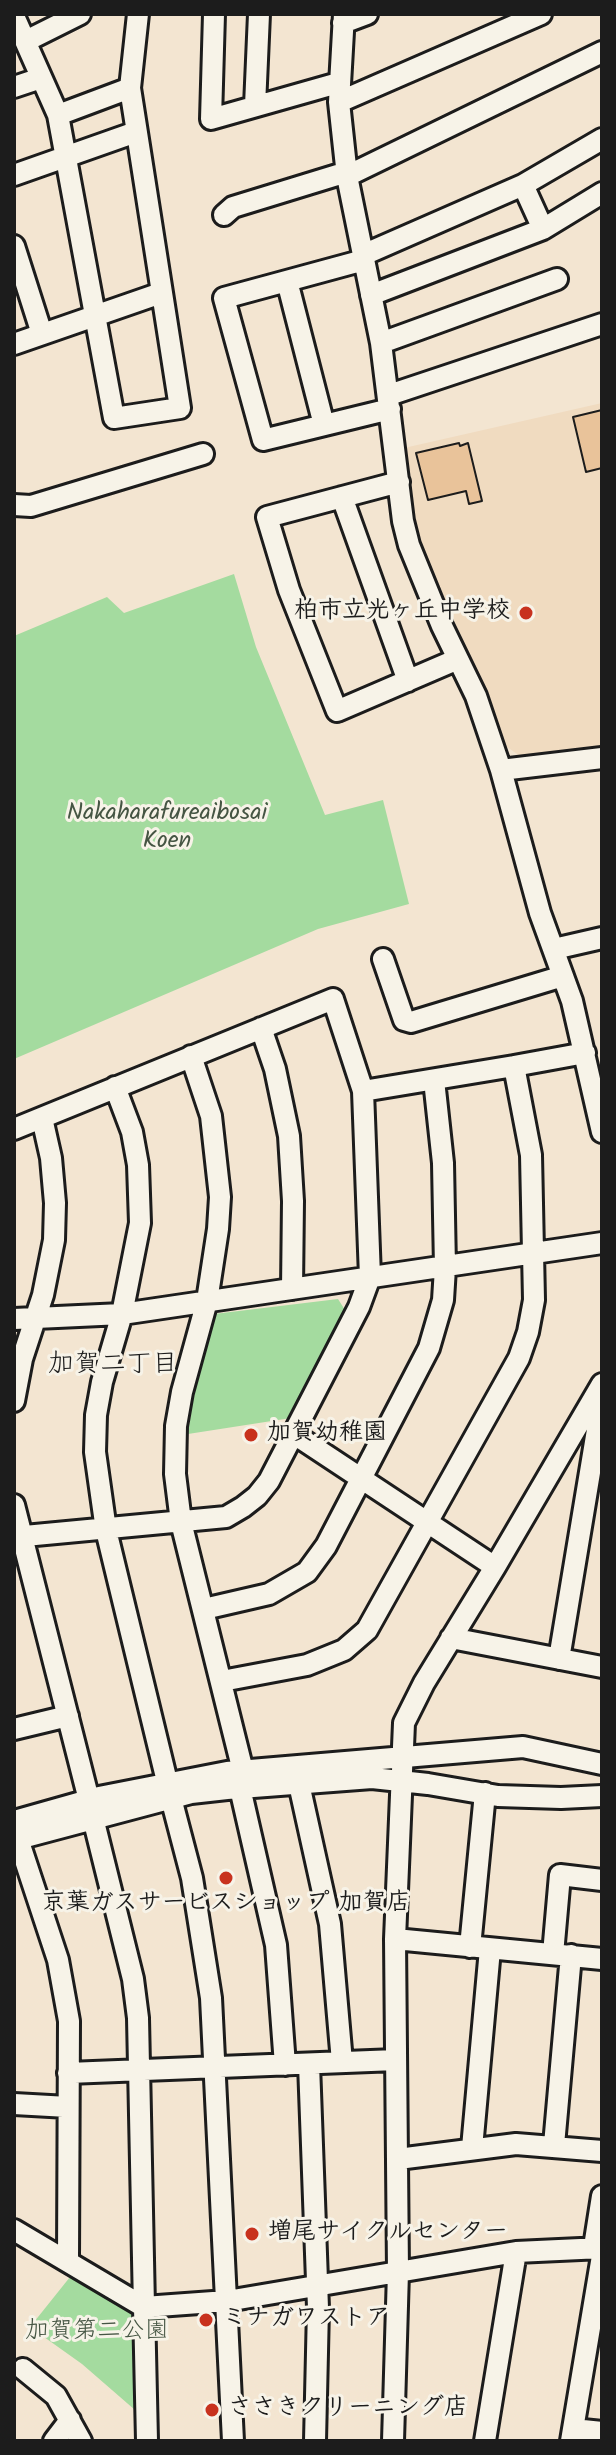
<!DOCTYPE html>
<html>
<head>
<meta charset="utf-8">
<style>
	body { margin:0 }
	#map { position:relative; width:616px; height:2455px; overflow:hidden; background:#f3e5d1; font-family:Kalam,sans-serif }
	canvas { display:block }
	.frame { position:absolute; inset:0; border:16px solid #1c1c1c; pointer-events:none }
</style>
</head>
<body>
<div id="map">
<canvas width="616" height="2455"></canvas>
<div class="frame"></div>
</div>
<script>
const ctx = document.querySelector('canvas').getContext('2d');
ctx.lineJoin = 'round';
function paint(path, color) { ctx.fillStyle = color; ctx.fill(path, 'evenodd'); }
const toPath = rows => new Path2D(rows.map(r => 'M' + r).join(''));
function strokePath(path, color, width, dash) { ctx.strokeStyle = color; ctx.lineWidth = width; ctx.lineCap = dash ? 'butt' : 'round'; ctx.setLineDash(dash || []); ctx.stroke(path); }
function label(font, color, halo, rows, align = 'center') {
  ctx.font = font + ' Kalam,"Klee One",sans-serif'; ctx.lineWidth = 6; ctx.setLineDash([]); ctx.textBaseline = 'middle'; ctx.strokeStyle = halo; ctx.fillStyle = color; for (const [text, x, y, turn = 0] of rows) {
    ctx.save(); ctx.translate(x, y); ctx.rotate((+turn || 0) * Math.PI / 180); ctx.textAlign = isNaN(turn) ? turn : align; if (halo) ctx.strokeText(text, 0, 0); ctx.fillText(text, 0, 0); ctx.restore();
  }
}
paint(toPath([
	[602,403,602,752,527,761,503,744,486,693,416,534,404,448]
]), '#f0dbc0');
paint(toPath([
	[234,574,256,647,325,815,383,800,409,904,318,929,14,1059,14,636,107,597,124,613],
	[338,1299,345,1310,291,1418,188,1434,197,1367,214,1314],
	[70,2277,133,2315,135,2410,82,2364,30,2327]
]), '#a4db9f');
const building = toPath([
	[602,410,602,468,586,472,573,417,602,410],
	[459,443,460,446,468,443,482,501,469,504,466,491,428,500,416,453,459,443]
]);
paint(building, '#e9c39a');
strokePath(building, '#1c1c1c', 2);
const minor = toPath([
	[214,14,211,119,338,83],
	[344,14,339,102,347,176,381,343,403,521,409,545,442,626,476,696,501,770,540,913,572,1001,602,1132],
	[14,16,58,115,114,418,180,408,130,88,138,14],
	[343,23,367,14],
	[26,41,80,14],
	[14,87,41,78],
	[339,102,541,14],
	[255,106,259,14],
	[58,115,130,88],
	[14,175,136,132],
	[347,176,602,52],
	[523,185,543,229],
	[224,215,233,207,347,172],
	[14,246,42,334],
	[363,255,523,185,602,139],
	[364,260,224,298,263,440,390,409],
	[287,281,324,425],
	[371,295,543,229,602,193],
	[381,343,557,279],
	[14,344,161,293],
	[389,395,602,324],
	[399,482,267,517,289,590,337,711,458,659],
	[342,497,408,681],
	[14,505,31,506,203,454],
	[501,770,602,758],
	[554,949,602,938],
	[383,959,404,1020,411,1022,563,976],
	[261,1028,275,1069,289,1136,293,1201,292,1289],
	[191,1056,211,1116,220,1197,218,1229,207,1301,182,1392,176,1426,175,1474,181,1522,243,1771],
	[514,1066,585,1053],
	[115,1087,132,1132,138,1165,140,1223,122,1314,102,1382,96,1415,95,1452,106,1530,171,1798,192,1878,211,1998,233,2441],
	[14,1129,333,999,363,1091,370,1277,359,1307,269,1481,257,1496,243,1507,226,1517,14,1537],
	[14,1319,122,1314,602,1243],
	[14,1401,22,1359,43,1295,54,1240,55,1203,51,1158,42,1118],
	[294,1434,495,1567],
	[14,1505,89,1800],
	[204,1609,269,1594,307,1572,326,1546,429,1348,443,1300,445,1268,443,1163,434,1080],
	[451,1638,602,1667],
	[559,1659,602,1400],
	[222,1681,307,1665,344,1650,367,1630,519,1358,528,1332,534,1300,531,1155,514,1066,363,1091],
	[14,1729,68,1716],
	[299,1784,330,1924,342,2062],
	[240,1788,276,1945,285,2065],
	[93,1818,133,1979,138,2018,144,2307,227,2301,516,2252,602,2248],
	[14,1821,99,1797,227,1772,523,1747,602,1764],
	[18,1839,58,1960,69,2021,68,2261],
	[14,1840,191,1793,227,1789,372,1778,428,1784,498,1796,561,1798,602,1796],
	[395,1939,602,1959],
	[470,1947,485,1793],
	[553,1954,560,1875,602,1880],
	[309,2064,318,2308,315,2441],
	[68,2073,396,2060],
	[14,2104,68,2107],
	[554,2145,571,1955],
	[472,2148,490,1949],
	[398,2159,516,2144,602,2151],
	[14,2230,144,2307,147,2441],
	[594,2247,602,2196],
	[23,2369,56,2396,81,2441],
	[573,2429,602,2432],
	[54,2441,70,2420],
	[393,2441,398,2272,395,1939,404,1723,424,1683,495,1567,602,1384],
	[485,2441,516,2252],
	[571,2441,602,2256]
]);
strokePath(minor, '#1c1c1c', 26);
strokePath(minor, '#f7f3e8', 20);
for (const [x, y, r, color] of [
	[526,613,8,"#c8321e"],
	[251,1435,8,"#c8321e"],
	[226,1878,8,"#c8321e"],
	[252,2234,8,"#c8321e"],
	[206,2320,8,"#c8321e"],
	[212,2410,8,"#c8321e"]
]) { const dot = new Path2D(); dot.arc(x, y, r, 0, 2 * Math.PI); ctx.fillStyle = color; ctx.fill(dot); strokePath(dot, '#f7f3e8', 3); }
label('bold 24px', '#1c1c1c', '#f7f3e8', [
	["柏市立光ヶ丘中学校",510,613,"right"],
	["加賀幼稚園",267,1435],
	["京葉ガスサービスショップ 加賀店",226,1905,"center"],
	["増尾サイクルセンター",268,2234],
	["ミナガワストア",222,2320],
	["ささきクリーニング店",228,2410]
], 'left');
label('24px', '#455543', '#f7f3e8', [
	["Nakaharafureaibosai",167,815],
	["Koen",167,843],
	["加賀第二公園",97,2333]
]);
label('26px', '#1c1c1c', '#f7f3e8', [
	["加賀二丁目",113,1367]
]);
</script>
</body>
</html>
